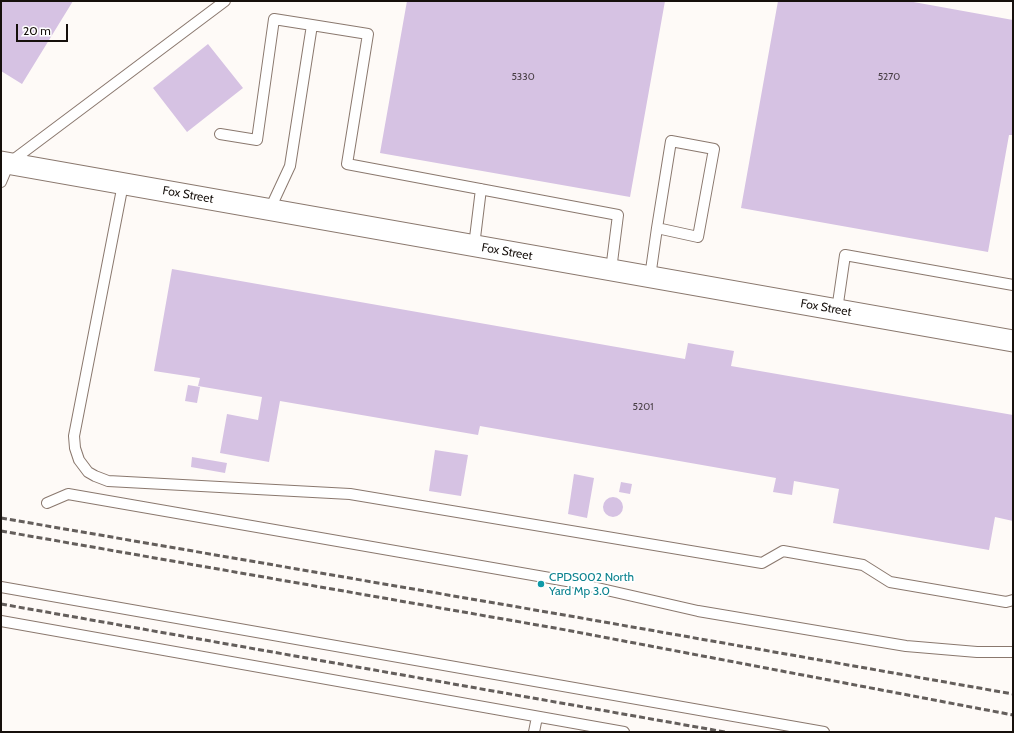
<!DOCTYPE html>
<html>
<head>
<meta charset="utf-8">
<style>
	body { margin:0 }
	#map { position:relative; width:1014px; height:733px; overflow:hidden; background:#fefaf7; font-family:Cabin,sans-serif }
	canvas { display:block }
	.frame { position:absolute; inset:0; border:2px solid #16100c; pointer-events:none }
	.scale { position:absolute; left:16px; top:24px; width:52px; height:18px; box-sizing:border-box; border:2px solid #16100c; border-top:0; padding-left:5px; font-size:12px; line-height:14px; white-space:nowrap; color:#16100c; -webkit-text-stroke:3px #fff; paint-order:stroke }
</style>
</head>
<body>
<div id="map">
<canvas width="1014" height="733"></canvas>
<div class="frame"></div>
<div class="scale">20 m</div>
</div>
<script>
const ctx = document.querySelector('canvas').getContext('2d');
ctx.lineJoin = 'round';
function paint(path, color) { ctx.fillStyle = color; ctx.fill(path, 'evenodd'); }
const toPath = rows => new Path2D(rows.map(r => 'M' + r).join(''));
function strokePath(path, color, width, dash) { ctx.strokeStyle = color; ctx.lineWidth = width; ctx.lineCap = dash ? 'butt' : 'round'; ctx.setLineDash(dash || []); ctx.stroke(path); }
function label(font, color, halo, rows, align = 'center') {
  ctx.font = font + ' Cabin,sans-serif'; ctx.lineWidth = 3.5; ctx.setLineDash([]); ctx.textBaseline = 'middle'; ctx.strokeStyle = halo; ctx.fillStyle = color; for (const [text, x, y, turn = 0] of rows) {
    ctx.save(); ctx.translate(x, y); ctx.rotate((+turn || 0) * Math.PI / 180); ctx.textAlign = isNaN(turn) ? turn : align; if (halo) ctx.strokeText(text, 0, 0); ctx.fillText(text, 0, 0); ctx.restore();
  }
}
paint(toPath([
	[1,1,73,1,22,84,1,71],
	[407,1,665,1,630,197,380,153],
	[778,1,908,1,1013,20,1013,135,1009,135,988,252,741,208],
	[208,44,243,88,187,132,153,88],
	[172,269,685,359,688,343,734,351,731,366,1013,415,1013,521,995,517,989,550,833,523,839,489,794,481,792,495,773,492,776,478,480,426,478,435,280,401,269,462,220,453,227,414,258,420,262,397,198,386,200,378,154,371],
	[188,385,200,387,197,403,185,401],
	[435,450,468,455,461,496,429,491],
	[192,457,227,463,225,473,191,467],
	[574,474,594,478,587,518,568,514],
	[621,482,632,484,630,494,619,492],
	'603 507a10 10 0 1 1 20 0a10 10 0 1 1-20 0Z',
	[539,582,543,582,542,587,539,586]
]), '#d6c2e3');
const lane = toPath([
	[220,134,257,140,274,19,312,25],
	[1,182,9,163,225,1],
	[123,184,74,436,75,448,79,460,88,472,95,476,108,481,350,494,762,563,783,551,863,565,890,582,1006,602,1013,600],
	[270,209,290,166,312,25,368,34,347,164,618,215,611,270],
	[474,246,481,189],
	[650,277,657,228,671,141,714,149,698,237,657,228],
	[837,310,845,255,1013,285],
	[47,503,68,494,567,581,698,611,906,646,977,652,1013,652],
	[1,587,824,732],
	[1,621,624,732],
	[534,732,537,717]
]);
const street = toPath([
	[1,162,1013,341]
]);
strokePath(lane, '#8a786e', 12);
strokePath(street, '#8a786e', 23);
strokePath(lane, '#fff', 10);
strokePath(street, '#fff', 21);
strokePath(toPath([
	[1,518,570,616,1013,694],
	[1,531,566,630,1013,715],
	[1,604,725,732]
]), '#645e5b', 3, [6, 3]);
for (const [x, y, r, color] of [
	[541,584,4,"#0f9aa8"]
]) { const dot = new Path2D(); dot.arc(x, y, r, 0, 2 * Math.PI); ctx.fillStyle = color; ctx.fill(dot); strokePath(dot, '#fff', 1.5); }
label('10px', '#463c42', null, [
	["5330",523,77],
	["5270",889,77],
	["5201",643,407]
]);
label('12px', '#16100c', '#fff', [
	["Fox Street",188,195,10],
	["Fox Street",507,252,10],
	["Fox Street",826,308,10]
]);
label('12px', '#0d838f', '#fff', [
	["CPDS002 North",549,577],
	["Yard Mp 3.0",549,591]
], 'left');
</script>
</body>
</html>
